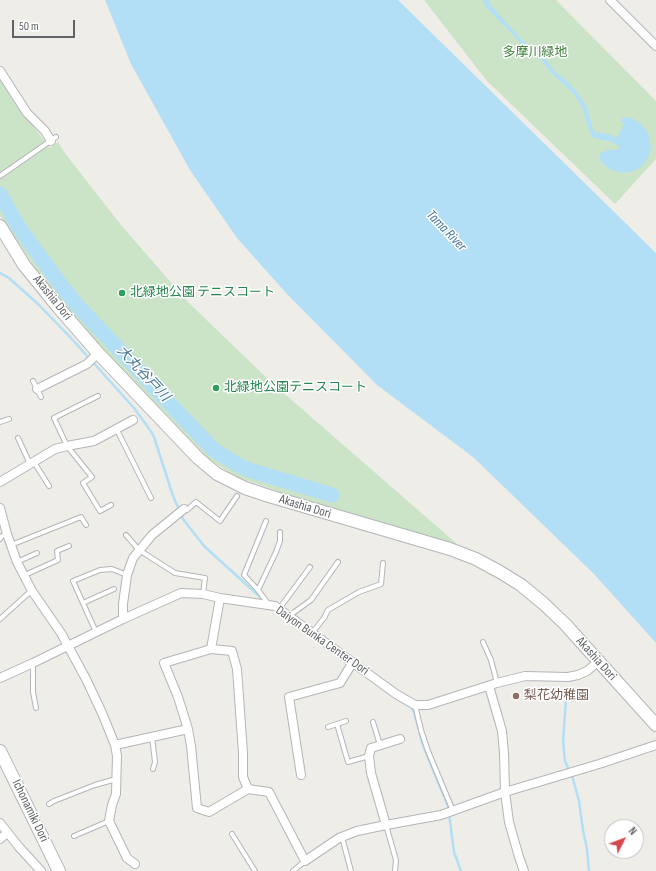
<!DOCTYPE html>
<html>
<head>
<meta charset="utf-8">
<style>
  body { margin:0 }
  #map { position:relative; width:656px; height:871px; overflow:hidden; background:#efede8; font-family:"Sofia Sans Condensed",sans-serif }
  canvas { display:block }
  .north { position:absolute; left:604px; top:819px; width:40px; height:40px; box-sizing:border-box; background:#fff; border:1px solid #bfc1c2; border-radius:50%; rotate:48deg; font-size:11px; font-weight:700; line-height:16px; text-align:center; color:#5f6366 }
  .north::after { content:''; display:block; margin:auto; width:14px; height:18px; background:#d6484c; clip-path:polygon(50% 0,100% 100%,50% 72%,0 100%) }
  .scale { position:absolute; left:12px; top:20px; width:63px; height:18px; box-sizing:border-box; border:2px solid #5f6366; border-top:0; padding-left:5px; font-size:12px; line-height:14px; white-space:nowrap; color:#5f6366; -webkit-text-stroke:3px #fff; paint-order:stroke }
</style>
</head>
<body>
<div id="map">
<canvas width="656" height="871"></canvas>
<div class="north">N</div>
<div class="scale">50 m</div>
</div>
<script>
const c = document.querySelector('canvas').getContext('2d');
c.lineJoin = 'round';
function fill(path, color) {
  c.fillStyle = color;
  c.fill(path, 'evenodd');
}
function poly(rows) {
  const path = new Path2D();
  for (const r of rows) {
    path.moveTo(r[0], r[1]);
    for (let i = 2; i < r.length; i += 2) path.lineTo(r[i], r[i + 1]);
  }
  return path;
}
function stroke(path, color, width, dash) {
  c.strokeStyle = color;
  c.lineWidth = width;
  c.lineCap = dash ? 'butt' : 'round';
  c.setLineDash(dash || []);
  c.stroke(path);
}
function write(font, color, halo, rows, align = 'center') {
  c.font = font + ' "Sofia Sans Condensed","Noto Sans JP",sans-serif';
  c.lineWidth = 3;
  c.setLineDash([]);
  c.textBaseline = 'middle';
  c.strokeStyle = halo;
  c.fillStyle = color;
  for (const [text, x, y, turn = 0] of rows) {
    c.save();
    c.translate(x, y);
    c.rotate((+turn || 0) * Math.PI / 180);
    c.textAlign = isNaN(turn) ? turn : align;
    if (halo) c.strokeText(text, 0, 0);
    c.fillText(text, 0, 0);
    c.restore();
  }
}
fill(poly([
  [424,0,556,0,656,101,656,159,615,204,487,81],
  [0,77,39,134,50,148,58,142,64,152,121,225,188,302,271,382,464,550,321,506,237,477,210,460,126,373,86,331,51,291,0,216]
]), '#cbe4c8');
fill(poly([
  [105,0,398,0,656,253,656,643,594,574,473,457,377,385,286,293,237,238,190,170,131,64],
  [483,0,489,0,490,4,495,10,522,40,528,45,540,51,554,71,568,82,575,90,586,105,593,129,595,132,609,134,617,138,624,124,621,121,621,120,623,118,626,117,632,118,641,124,648,133,651,147,649,156,641,167,634,171,624,173,611,170,603,164,599,158,600,154,603,152,608,150,616,150,619,148,619,146,610,141,601,140,592,137,588,127,582,107,573,93,551,73,538,55,531,52,519,42,514,36,486,7]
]), '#b2dff5');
stroke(poly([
  [0,273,9,278,38,304,71,338,134,408,150,430,154,437,173,496,183,519,204,546,260,597],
  [566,700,563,741,565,761,573,779,579,801,583,830,587,849,589,871],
  [402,702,411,707,414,712,421,739,426,753,448,806,454,852,461,871]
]), '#b2dff5', 2.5);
stroke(poly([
  [0,194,18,226,57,280,77,305,189,424,214,450,236,464,249,470,332,495]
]), '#b2dff5', 15);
const lane = poly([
  [0,176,56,137],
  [33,381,41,397],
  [98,396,54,418,67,446,92,477,83,483,100,511,111,505],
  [0,422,9,419],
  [117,430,151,498],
  [18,438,30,464],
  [34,462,49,486],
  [184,509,187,510,196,502,220,521,237,496],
  [266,521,244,575,258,590,269,605],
  [126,535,139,550,175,573,205,578,203,594],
  [0,539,2,536,7,534],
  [11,545,81,517,86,525],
  [17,562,37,553],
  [25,575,58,560,57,551,69,546],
  [258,590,276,552,280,541,280,532],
  [83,603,114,589],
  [279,609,310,567],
  [289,616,311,600,338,562],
  [0,619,31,591],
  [96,632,73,581,100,570,112,569,127,575],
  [312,633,324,618,328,610,359,592,381,584,383,563],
  [483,642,491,660,497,683],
  [33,663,33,692,36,708],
  [415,705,421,730,428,751,453,811],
  [373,722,380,745],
  [337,724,348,762,369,756],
  [328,727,346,721],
  [152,737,155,762,153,769],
  [49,804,54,801,95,785,116,779],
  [386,825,396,860,395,871],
  [232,834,255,871],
  [74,836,109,821],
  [342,837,351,871],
  [293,871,305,861]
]);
const street = poly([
  [610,0,656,46],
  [0,71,27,113,45,131,51,141],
  [37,389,87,364,98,353],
  [0,482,55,449,67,446,94,441,133,420],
  [0,508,7,534,17,562,32,591,61,633,86,679,102,713,115,745,117,756,116,794,112,805,109,821,127,858,135,864],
  [123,619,123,604,127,575,133,558,152,535,184,509],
  [211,649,232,651,237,669,243,753,243,777,248,789,209,812,197,808,191,746,188,729,178,697,164,663,211,649],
  [211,649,220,598],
  [0,678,33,663,123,619,181,593,203,594,220,598,275,606,396,694,415,705,428,705,497,683,525,676,568,677,578,675,587,671,599,661],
  [489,686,502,731,504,753,505,792,509,822,519,857,524,871],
  [115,745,188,729],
  [301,775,289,697,340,683,353,662],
  [248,789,269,792,305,861,339,838,357,831,386,825,441,815,505,792,599,764,656,745],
  [0,823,19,847,41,871],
  [386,825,371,773,369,756,371,748,400,739],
  [0,839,7,833]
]);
const secondary = poly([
  [0,226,24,265,58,307,98,353,198,458,217,474,245,488,269,496,450,549,476,559,500,572,521,585,544,604,565,624,656,725],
  [0,751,59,871]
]);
stroke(lane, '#b3b5b8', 6);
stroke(street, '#b3b5b8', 10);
stroke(secondary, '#b2b5b8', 14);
stroke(lane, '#fff', 4);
stroke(street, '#fff', 8);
stroke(secondary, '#fff', 12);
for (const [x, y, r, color] of [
  [122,293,4,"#2e9e5b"],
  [216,388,4,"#2e9e5b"],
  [516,696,4,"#8d6e63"]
]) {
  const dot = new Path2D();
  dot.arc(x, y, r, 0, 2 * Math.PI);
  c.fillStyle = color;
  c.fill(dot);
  stroke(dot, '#fff', 1.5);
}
write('13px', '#458341', '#fff', [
  ["多摩川緑地",535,53]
]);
write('13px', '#27864d', '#fff', [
  ["北緑地公園 テニスコート",130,293],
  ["北緑地公園テニスコート",224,388]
], 'left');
write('13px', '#5f6366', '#fff', [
  ["Akashia Dori",52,298,51],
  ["Akashia Dori",305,507,17],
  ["Daiyon Bunka Center Dori",322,641,35],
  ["Akashia Dori",596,659,48],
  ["Ichonamiki Dori",30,811,64]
]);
write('13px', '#785e54', '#fff', [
  ["梨花幼稚園",524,696]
], 'left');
write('italic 14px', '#497796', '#fff', [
  ["Tama River",446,231,46],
  ["大丸谷戸川",143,374,47]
]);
</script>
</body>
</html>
